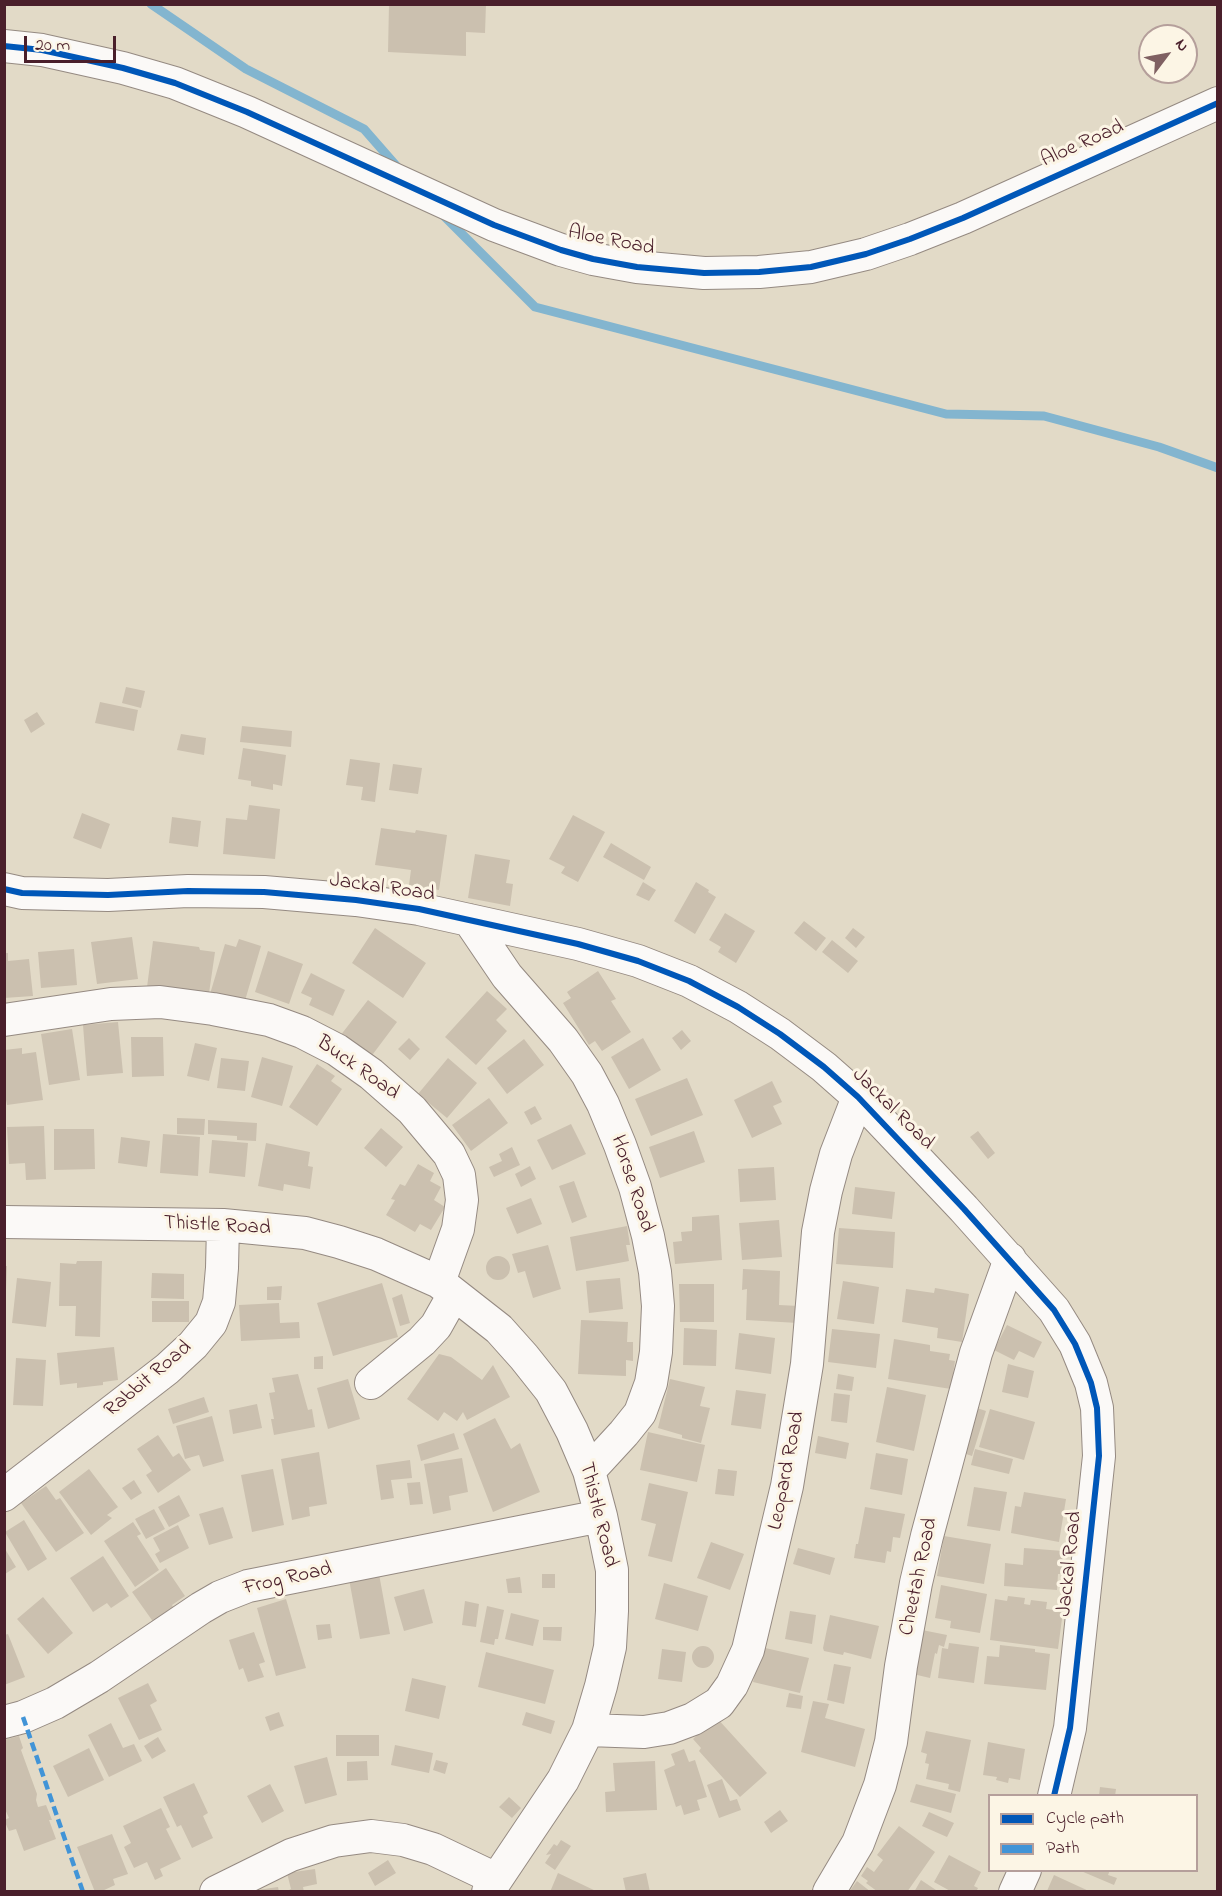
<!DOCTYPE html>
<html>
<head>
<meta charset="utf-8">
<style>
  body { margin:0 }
  #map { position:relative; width:1222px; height:1896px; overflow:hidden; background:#e2dac7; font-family:"Indie Flower",sans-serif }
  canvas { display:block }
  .frame { position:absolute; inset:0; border:6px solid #4a1f2b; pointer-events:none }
  .legend { position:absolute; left:988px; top:1794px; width:210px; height:78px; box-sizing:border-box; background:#fcf5e5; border:2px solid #b59f9b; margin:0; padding:8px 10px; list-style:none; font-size:18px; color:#4a1f2b }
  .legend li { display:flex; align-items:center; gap:12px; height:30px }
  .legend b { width:30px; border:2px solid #b59f9b }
  .north { position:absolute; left:1138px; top:24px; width:60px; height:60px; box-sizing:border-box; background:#fcf5e5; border:2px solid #b59f9b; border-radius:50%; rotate:58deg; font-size:16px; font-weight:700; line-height:24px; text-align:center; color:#4a1f2b }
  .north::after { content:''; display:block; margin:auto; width:21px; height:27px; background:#7f6062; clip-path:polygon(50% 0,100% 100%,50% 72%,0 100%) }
  .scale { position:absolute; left:24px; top:36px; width:92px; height:27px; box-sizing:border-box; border:3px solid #4a1f2b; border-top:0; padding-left:8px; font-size:18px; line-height:21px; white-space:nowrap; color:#4a1f2b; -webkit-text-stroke:4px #fcf5e5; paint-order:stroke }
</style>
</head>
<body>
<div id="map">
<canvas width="1222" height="1896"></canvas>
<div class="frame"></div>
<ul class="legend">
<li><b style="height:8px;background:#0057b8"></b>Cycle path</li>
<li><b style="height:8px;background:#4194d7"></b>Path</li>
</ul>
<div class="north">N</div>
<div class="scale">20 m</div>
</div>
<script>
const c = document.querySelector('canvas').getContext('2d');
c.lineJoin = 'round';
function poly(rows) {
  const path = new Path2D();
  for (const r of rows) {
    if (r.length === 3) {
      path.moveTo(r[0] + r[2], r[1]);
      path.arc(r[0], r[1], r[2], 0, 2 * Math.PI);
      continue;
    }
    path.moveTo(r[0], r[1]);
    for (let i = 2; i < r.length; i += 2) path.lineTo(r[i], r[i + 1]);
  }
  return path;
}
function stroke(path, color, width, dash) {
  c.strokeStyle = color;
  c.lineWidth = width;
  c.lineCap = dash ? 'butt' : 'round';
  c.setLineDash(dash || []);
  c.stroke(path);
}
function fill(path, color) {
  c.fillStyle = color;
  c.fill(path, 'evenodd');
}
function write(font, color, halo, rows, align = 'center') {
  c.font = font + ' "Indie Flower",sans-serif';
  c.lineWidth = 6;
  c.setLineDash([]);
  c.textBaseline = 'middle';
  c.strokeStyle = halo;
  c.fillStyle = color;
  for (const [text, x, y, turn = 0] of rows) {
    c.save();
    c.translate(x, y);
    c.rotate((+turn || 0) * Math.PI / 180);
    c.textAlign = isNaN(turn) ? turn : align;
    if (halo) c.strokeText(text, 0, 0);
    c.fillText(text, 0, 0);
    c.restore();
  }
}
stroke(poly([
  [151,4,246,69,364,129,399,169],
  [442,214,535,307,946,414,1044,416,1159,447,1218,468]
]), '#83b5cf', 9);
fill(poly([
  [389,4,486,4,485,33,466,32,466,56,388,52],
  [126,687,145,691,141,708,122,703],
  [100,702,138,710,134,731,95,723],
  [37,712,45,724,31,733,24,720],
  [242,726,292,731,291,747,240,742],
  [181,734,206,738,204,755,177,750],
  [243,748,286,755,282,786,273,784,273,790,251,786,251,781,238,779],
  [350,759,380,763,375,802,361,800,363,787,346,785],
  [393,764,422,768,418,794,389,790],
  [249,805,280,809,275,859,223,854,226,818,247,820],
  [82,813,110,824,101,849,73,838],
  [573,815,605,832,578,882,561,873,565,867,549,859],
  [172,817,201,821,198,847,169,843],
  [381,828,415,833,416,830,447,835,439,890,409,885,411,870,375,865],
  [611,843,651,867,644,880,603,857],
  [475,854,510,860,506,883,513,884,510,906,468,898],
  [643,882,656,890,649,901,636,895],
  [696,882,709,890,708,892,716,897,695,934,674,921],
  [725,913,755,931,736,963,718,952,721,947,709,940],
  [804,921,826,938,816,951,794,933],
  [375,928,426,963,403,998,352,963],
  [853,928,865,937,856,948,845,938],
  [132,937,138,979,97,984,91,942],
  [239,939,261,946,244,1004,210,994,225,944,236,947],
  [832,940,858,961,848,973,822,952],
  [153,941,199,947,200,950,215,952,208,1000,146,995],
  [74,949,77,985,41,988,38,952],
  [268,951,303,964,289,1004,255,992],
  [4,953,8,953,8,961,29,959,33,996,4,998],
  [598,971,616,999,611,1001,631,1032,602,1051,595,1041,589,1045,563,1003,571,998,567,992],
  [311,973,345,990,333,1016,309,1005,312,998,301,993],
  [487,991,507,1009,496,1020,507,1031,476,1065,445,1037],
  [368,1000,397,1022,370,1058,340,1036],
  [118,1022,123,1073,87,1076,83,1025],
  [72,1029,80,1080,49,1085,41,1034],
  [682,1030,691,1041,681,1050,672,1038],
  [131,1037,163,1037,164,1076,132,1077],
  [409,1038,420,1049,410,1060,398,1049],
  [643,1038,661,1070,629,1089,611,1057],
  [524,1039,544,1065,507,1094,487,1068],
  [195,1043,217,1048,209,1081,187,1076],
  [22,1048,22,1054,36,1052,43,1100,7,1105,4,1090,4,1050],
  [262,1057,293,1066,282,1106,251,1097],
  [221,1058,249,1061,245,1091,217,1088],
  [448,1058,477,1083,447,1118,418,1094],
  [317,1064,335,1076,331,1081,342,1089,317,1126,289,1107],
  [687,1078,703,1115,651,1136,635,1099],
  [772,1081,782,1102,773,1106,782,1124,752,1138,734,1100],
  [489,1098,508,1123,471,1151,452,1125],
  [535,1106,542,1119,531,1125,524,1112],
  [177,1118,205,1119,204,1135,177,1134],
  [208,1120,257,1123,256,1141,237,1140,237,1136,208,1134],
  [571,1124,586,1154,552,1170,537,1140],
  [44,1126,46,1179,26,1180,25,1163,9,1164,7,1127],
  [381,1128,403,1147,386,1167,364,1148],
  [54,1129,94,1129,95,1169,54,1170],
  [694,1131,705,1162,660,1178,649,1147],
  [978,1131,995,1153,988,1159,970,1137],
  [163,1134,200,1137,198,1176,160,1173],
  [121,1137,150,1141,147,1167,118,1163],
  [212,1140,248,1143,245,1177,209,1173],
  [266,1143,310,1152,308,1166,313,1167,310,1189,284,1184,283,1191,258,1186],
  [512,1147,520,1165,494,1177,489,1167,502,1161,499,1154],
  [418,1164,434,1173,430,1181,441,1187,434,1200,445,1207,431,1230,420,1224,415,1232,386,1215,395,1200,391,1199,400,1184,405,1186],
  [530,1166,536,1179,521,1187,515,1174],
  [774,1167,776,1200,740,1202,738,1169],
  [574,1181,587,1217,572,1223,559,1186],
  [855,1187,895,1192,892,1219,852,1214],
  [531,1198,542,1224,517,1234,506,1208],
  [719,1215,722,1260,675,1264,673,1242,682,1241,681,1232,692,1231,692,1217],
  [779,1220,782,1257,742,1260,739,1223],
  [627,1226,630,1245,626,1245,629,1261,576,1271,570,1237],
  [839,1228,895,1232,893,1268,836,1264],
  [548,1245,561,1289,533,1298,525,1271,518,1273,512,1254],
  [498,1268,12],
  [77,1261,102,1261,100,1337,75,1336,76,1306,59,1306,60,1263,76,1264],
  [4,1266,7,1266,6,1290,4,1290],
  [743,1269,780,1271,779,1305,799,1306,798,1323,746,1320,747,1289,742,1290],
  [152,1273,184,1274,184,1299,151,1298],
  [17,1278,51,1282,46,1327,12,1323],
  [620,1278,623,1309,589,1313,586,1281],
  [843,1281,879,1287,874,1324,837,1319],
  [382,1283,398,1337,333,1356,317,1303],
  [679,1284,714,1284,714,1322,680,1322],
  [282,1286,281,1300,267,1300,267,1287],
  [935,1288,969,1294,962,1342,937,1338,938,1328,902,1322,906,1289,934,1293],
  [402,1294,410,1323,400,1326,392,1298],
  [152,1301,189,1301,189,1322,152,1322],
  [279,1303,280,1323,299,1322,300,1338,241,1341,239,1305],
  [581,1320,628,1322,627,1342,633,1342,633,1361,626,1360,626,1376,578,1374],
  [1007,1325,1042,1342,1034,1358,1019,1351,1014,1360,994,1350],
  [684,1328,717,1330,716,1366,683,1365],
  [832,1329,880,1334,876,1368,828,1362],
  [739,1333,775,1338,771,1374,735,1369],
  [894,1339,930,1345,930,1351,950,1354,949,1360,955,1361,951,1389,888,1379],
  [114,1347,118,1380,103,1382,103,1385,77,1388,77,1383,60,1385,57,1353],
  [439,1354,451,1357,482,1380,493,1365,510,1397,467,1420,463,1412,457,1421,444,1412,438,1421,407,1399],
  [323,1356,323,1369,314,1369,314,1357],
  [16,1358,46,1360,43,1406,13,1405],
  [1008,1364,1034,1371,1028,1398,1002,1392],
  [298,1374,308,1410,312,1409,315,1427,274,1435,271,1419,274,1419,269,1393,275,1392,272,1378],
  [838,1374,854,1377,852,1391,836,1389],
  [348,1379,360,1419,328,1429,317,1388],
  [670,1379,705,1387,700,1406,710,1408,701,1443,682,1438,682,1435,658,1428],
  [887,1387,926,1395,914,1451,876,1442],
  [736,1390,766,1394,761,1429,731,1425],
  [834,1393,850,1395,847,1423,831,1421],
  [204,1397,209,1412,173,1424,168,1409],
  [257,1404,262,1428,233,1434,229,1410],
  [971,1406,986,1411,972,1456,957,1451],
  [990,1409,1035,1422,1024,1460,979,1447],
  [212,1416,224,1461,203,1467,199,1455,185,1459,176,1426],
  [495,1418,511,1449,520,1443,540,1492,493,1512,463,1434],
  [648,1432,705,1445,697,1482,640,1470],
  [454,1433,459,1449,421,1461,417,1445],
  [158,1435,173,1457,179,1453,191,1470,158,1493,146,1475,152,1471,137,1449],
  [818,1436,849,1443,846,1459,815,1453],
  [975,1449,1013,1459,1009,1474,971,1465],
  [319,1452,327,1504,309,1507,310,1516,292,1520,281,1459],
  [876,1453,908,1459,902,1495,870,1489],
  [462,1458,468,1492,449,1496,451,1510,433,1514,424,1464],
  [410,1460,412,1478,391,1480,394,1498,381,1500,376,1465],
  [89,1469,118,1507,107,1515,112,1518,91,1535,59,1492],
  [273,1469,284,1525,252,1532,241,1475],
  [718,1469,737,1471,734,1496,715,1494],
  [134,1480,142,1493,131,1500,122,1488],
  [420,1482,423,1504,410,1505,407,1483],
  [649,1483,688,1492,672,1562,648,1556,656,1524,641,1520],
  [46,1486,56,1500,60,1498,84,1533,56,1552,21,1503],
  [974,1487,1007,1492,1000,1531,967,1526],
  [1024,1492,1066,1499,1059,1542,1011,1533,1015,1506,1021,1507],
  [179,1495,190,1516,169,1527,158,1507],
  [223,1507,233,1538,209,1545,199,1514],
  [865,1507,905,1514,900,1538,893,1537,891,1552,887,1551,885,1563,854,1558,856,1544,858,1544],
  [154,1509,165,1529,146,1539,135,1519],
  [24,1520,47,1559,28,1571,5,1532],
  [133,1522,141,1534,137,1536,159,1570,135,1587,104,1541],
  [178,1525,189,1548,160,1563,155,1554,160,1551,153,1538],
  [944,1536,991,1544,984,1584,937,1576],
  [711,1542,744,1554,730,1590,697,1578],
  [798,1548,835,1558,830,1575,793,1564],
  [1024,1548,1063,1551,1062,1574,1058,1574,1057,1590,1004,1586,1005,1563,1023,1565],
  [5,1549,16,1567,5,1574],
  [103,1556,129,1596,111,1608,107,1603,93,1612,70,1578],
  [166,1568,185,1596,172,1605,174,1609,154,1623,132,1592],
  [379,1574,390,1634,360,1639,349,1579],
  [542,1574,555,1574,555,1588,542,1588],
  [520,1577,522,1593,508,1593,506,1579],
  [664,1583,708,1596,698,1631,655,1619],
  [941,1585,987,1594,980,1633,950,1628,951,1621,935,1618],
  [424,1589,433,1623,404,1631,394,1597],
  [1008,1596,1025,1598,1024,1604,1030,1605,1031,1600,1047,1602,1046,1609,1063,1611,1058,1649,990,1640,995,1599,1007,1601],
  [43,1597,73,1633,48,1654,17,1619],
  [286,1599,306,1668,276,1676,257,1608],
  [465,1601,479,1604,476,1627,462,1625],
  [487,1606,504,1610,498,1639,495,1639,494,1645,480,1642],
  [790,1611,816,1615,812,1644,785,1639],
  [511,1613,539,1620,533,1646,505,1639],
  [830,1615,879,1626,871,1659,844,1652,843,1655,824,1651,823,1648],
  [330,1624,332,1638,318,1640,316,1625],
  [543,1627,562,1627,561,1641,543,1640],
  [922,1630,947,1635,944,1647,939,1645,937,1654,935,1653,930,1678,913,1674],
  [254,1632,265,1662,259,1664,264,1677,248,1682,243,1668,239,1670,229,1640],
  [8,1634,25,1677,4,1685,4,1635],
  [949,1643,979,1647,974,1683,938,1678,942,1648,948,1649],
  [1000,1645,1035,1649,1035,1652,1050,1654,1046,1690,984,1684,987,1656,999,1657],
  [703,1657,11],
  [761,1647,809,1658,800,1693,753,1682],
  [662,1649,686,1652,682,1682,658,1679],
  [486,1652,554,1670,545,1704,478,1687],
  [834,1664,851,1667,844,1704,827,1700],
  [412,1678,446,1686,439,1719,405,1711],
  [148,1683,157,1701,150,1705,162,1730,139,1740,118,1698],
  [789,1693,803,1696,801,1709,786,1707],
  [813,1701,829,1704,825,1718,865,1729,855,1767,801,1752],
  [279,1712,284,1726,270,1731,265,1717],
  [526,1712,555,1721,551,1734,522,1725],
  [716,1717,767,1773,740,1797,699,1751,701,1748,693,1739],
  [111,1723,123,1748,134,1744,142,1761,109,1777,88,1735],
  [926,1731,971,1740,960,1792,948,1789,949,1784,926,1779,929,1764,925,1763,927,1754,921,1752],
  [336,1735,379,1735,379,1756,336,1756],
  [19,1736,23,1748,21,1750,37,1794,36,1800,38,1807,46,1805,52,1820,49,1820,56,1839,24,1851,16,1829,9,1831,4,1820,9,1818,4,1807,4,1740],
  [158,1737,166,1751,152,1759,144,1746],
  [988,1742,1025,1749,1020,1780,1009,1778,1008,1783,996,1780,997,1777,983,1775],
  [395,1745,433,1753,429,1773,391,1765],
  [89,1748,104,1780,68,1797,53,1766],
  [684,1749,689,1762,695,1760,707,1797,697,1800,700,1810,684,1815,681,1805,676,1807,664,1770,675,1765,671,1754],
  [327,1757,337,1795,305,1804,294,1766],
  [436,1760,448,1763,445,1774,433,1770],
  [367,1761,368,1780,347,1781,347,1762],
  [655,1761,657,1810,606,1812,605,1792,615,1791,613,1763],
  [722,1779,730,1801,737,1799,741,1810,719,1818,707,1785],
  [194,1783,208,1813,203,1816,213,1838,192,1848,181,1825,177,1827,163,1797],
  [270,1784,284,1811,262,1823,247,1796],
  [916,1784,956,1794,951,1813,910,1802],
  [1100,1787,1116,1789,1115,1796,1099,1796],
  [509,1797,521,1808,512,1818,499,1807],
  [161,1808,170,1827,166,1829,181,1859,160,1869,163,1876,155,1880,147,1862,134,1868,124,1847,131,1843,123,1826],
  [780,1810,788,1821,771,1833,764,1822],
  [929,1812,954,1823,947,1837,922,1826],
  [899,1826,935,1852,907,1892,878,1892,866,1883,868,1881,861,1876,867,1867,874,1872,883,1860,877,1855],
  [112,1834,128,1874,113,1879,115,1885,100,1892,95,1892,77,1847],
  [561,1840,571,1846,555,1870,545,1863,551,1854,546,1855,554,1844,557,1846],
  [949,1855,981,1872,974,1886,978,1888,976,1892,952,1892,934,1882],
  [388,1860,396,1873,375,1886,368,1873],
  [315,1869,317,1884,303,1887,304,1892,285,1892,291,1889,287,1873],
  [1110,1870,1108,1875,1117,1878,1114,1885,1081,1871],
  [558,1873,598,1892,550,1892],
  [646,1873,650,1892,626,1892,623,1878],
  [1054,1875,1091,1892,1047,1891],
  [921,1880,936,1890,935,1892,914,1892],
  [857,1881,871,1892,849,1892],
  [278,1887,279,1892,257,1892,257,1890]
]), '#cbc0af');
const minor = poly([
  [4,46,42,50,123,68,175,83,247,112,494,225,561,250,593,259,637,267,704,273,759,272,811,267,866,254,910,239,963,218,1218,103],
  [4,889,22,893,108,895,188,891,264,892,356,900,419,909,469,920,578,944,638,961,689,981,738,1007,780,1034,824,1067,858,1097,964,1209,1054,1310,1075,1344,1091,1383,1097,1408,1099,1456,1070,1728,1054,1796],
  [469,920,507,976,563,1040,587,1074,603,1104,620,1145,635,1187,648,1236,655,1272,658,1306,656,1352,651,1383,640,1413,624,1433,589,1471],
  [4,1020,111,1004,160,1002,213,1009,269,1020,302,1032,337,1050,371,1074,412,1110,449,1154,459,1175,462,1200,458,1229,439,1282],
  [4,1222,223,1225,305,1233,339,1242,376,1254,439,1282,499,1329,524,1357,551,1391,572,1431,589,1471,601,1516,612,1570,612,1611,610,1647,601,1686,588,1730,563,1780,488,1892],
  [371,1383,422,1341,436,1326,454,1294],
  [4,1495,167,1369,193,1345,211,1323,219,1302,222,1268,223,1225],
  [4,1722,23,1717,55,1703,99,1677,201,1608,220,1597,248,1586,601,1516],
  [588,1730,644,1732,669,1728,693,1719,719,1703,732,1685,748,1650,787,1486,807,1364,818,1232,826,1191,836,1154,858,1097],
  [216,1892,291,1855,334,1841,371,1836,403,1840,433,1849,496,1879],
  [829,1892,858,1843,880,1785,891,1742,901,1666,916,1583,927,1536,976,1353,1010,1259],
  [1015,1892,1025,1870]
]);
stroke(minor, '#958a82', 34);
stroke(minor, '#fbf9f7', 32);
stroke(poly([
  [23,1717,83,1892]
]), '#4194d7', 4.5, [9, 4.5]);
stroke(poly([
  [4,46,42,50,123,68,175,83,247,112,494,225,561,250,593,259,637,267,704,273,759,272,811,267,866,254,910,239,963,218,1218,103],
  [4,889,22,893,108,895,188,891,264,892,356,900,419,909,469,920,578,944,638,961,689,981,738,1007,780,1034,824,1067,858,1097,964,1209,1054,1310,1075,1344,1091,1383,1097,1408,1099,1456,1070,1728,1054,1796]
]), '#0057b8', 6);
write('21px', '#4a1f2b', '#fcf5e5', [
  ["Aloe Road",1083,145,-24],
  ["Aloe Road",611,242,11],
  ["Jackal Road",382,889,8],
  ["Buck Road",357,1069,35],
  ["Jackal Road",892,1110,45],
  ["Horse Road",631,1184,72],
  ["Thistle Road",217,1227,3],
  ["Rabbit Road",149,1380,-40],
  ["Leopard Road",788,1471,-79],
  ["Thistle Road",597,1515,76],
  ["Jackal Road",1071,1564,-84],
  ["Cheetah Road",920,1577,-78],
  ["Frog Road",288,1580,-13]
]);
</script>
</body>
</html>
